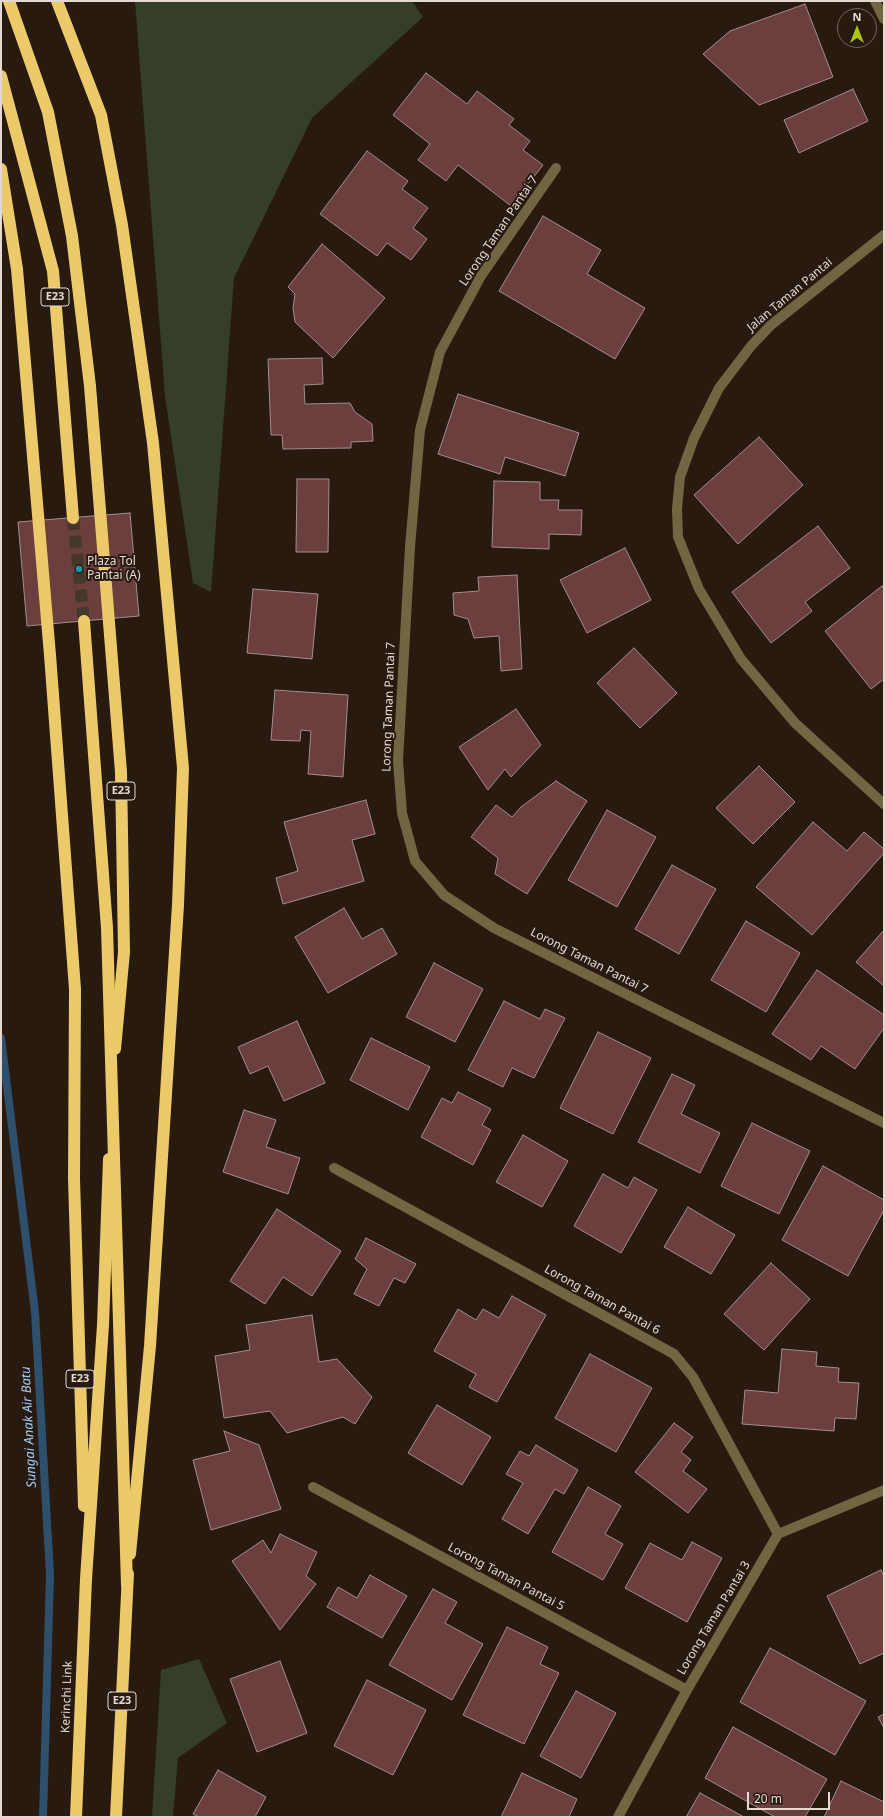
<!DOCTYPE html>
<html>
<head>
<meta charset="utf-8">
<style>
  body { margin:0 }
  #map { position:relative; width:885px; height:1818px; overflow:hidden; background:#281a0f; font-family:"Noto Sans",sans-serif }
  canvas { display:block }
  .frame { position:absolute; inset:0; border:2px solid #e3d9d2; pointer-events:none }
  .north { position:absolute; left:837px; top:8px; width:40px; height:40px; box-sizing:border-box; background:#281a0f; border:1px solid #73665d; border-radius:50%; rotate:0deg; font-size:11px; font-weight:700; line-height:16px; text-align:center; color:#e3d9d2 }
  .north::after { content:''; display:block; margin:auto; width:14px; height:18px; background:#abc615; clip-path:polygon(50% 0,100% 100%,50% 72%,0 100%) }
  .scale { position:absolute; left:747px; top:1792px; width:83px; height:18px; box-sizing:border-box; border:2px solid #e3d9d2; border-top:0; padding-left:5px; font-size:12px; line-height:14px; white-space:nowrap; color:#e3d9d2; -webkit-text-stroke:3px #281a0f; paint-order:stroke }
</style>
</head>
<body>
<div id="map">
<canvas width="885" height="1818"></canvas>
<div class="frame"></div>
<div class="north">N</div>
<div class="scale">20 m</div>
</div>
<script>
const c = document.querySelector('canvas').getContext('2d');
c.lineJoin = 'round';
function fill(path, color) {
  c.fillStyle = color;
  c.fill(path, 'evenodd');
}
function poly(rows) {
  const path = new Path2D();
  for (const r of rows) {
    path.moveTo(r[0], r[1]);
    for (let i = 2; i < r.length; i += 2) path.lineTo(r[i], r[i + 1]);
  }
  return path;
}
function stroke(path, color, width, dash) {
  c.strokeStyle = color;
  c.lineWidth = width;
  c.lineCap = dash ? 'butt' : 'round';
  c.setLineDash(dash || []);
  c.stroke(path);
}
function write(font, color, halo, rows, align = 'center') {
  c.font = font + ' "Noto Sans",sans-serif';
  c.lineWidth = 4;
  c.setLineDash([]);
  c.textBaseline = 'middle';
  c.strokeStyle = halo;
  c.fillStyle = color;
  for (const [text, x, y, turn = 0] of rows) {
    c.save();
    c.translate(x, y);
    c.rotate((+turn || 0) * Math.PI / 180);
    c.textAlign = isNaN(turn) ? turn : align;
    if (halo) c.strokeText(text, 0, 0);
    c.fillText(text, 0, 0);
    c.restore();
  }
}
fill(poly([
  [135,1,412,1,423,17,312,118,234,278,211,592,193,583,165,396],
  [199,1659,227,1723,178,1758,173,1817,152,1817,161,1670]
]), '#353e29');
stroke(poly([
  [1,1038,35,1312,50,1575,43,1817]
]), '#2f506d', 8);
const building = poly([
  [805,4,833,77,759,105,703,54,730,31,805,4],
  [426,73,467,104,477,91,514,119,509,125,530,141,523,150,543,165,511,206,458,165,446,181,418,160,430,144,393,115,426,73],
  [853,89,868,121,799,153,784,120,853,89],
  [367,151,408,181,402,189,428,208,413,228,427,239,411,260,387,243,377,256,320,214,367,151],
  [543,216,601,250,587,274,645,308,615,359,499,291,543,216],
  [322,244,385,298,333,358,295,322,293,308,295,294,288,287,322,244],
  [322,358,323,384,304,385,305,404,350,403,355,412,372,424,373,441,351,442,351,448,283,449,282,435,271,435,268,359,322,358],
  [458,394,579,433,565,476,505,457,500,474,438,454,458,394],
  [759,437,803,485,738,544,694,495,759,437],
  [297,479,329,479,328,552,296,552,297,479],
  [494,481,540,482,540,500,559,500,558,510,582,510,581,535,549,534,549,549,492,547,494,481],
  [130,513,139,616,27,626,18,522,130,513],
  [818,526,850,568,805,602,812,611,771,643,732,592,818,526],
  [625,548,651,600,587,633,560,580,625,548],
  [517,575,522,669,501,671,499,636,474,638,468,619,454,615,453,593,479,591,478,577,517,575],
  [882,586,884,589,884,679,871,689,825,631,882,586],
  [253,589,318,594,312,659,247,653,253,589],
  [634,648,677,693,640,728,597,683,634,648],
  [275,690,348,695,343,777,308,774,311,731,301,730,300,741,271,740,275,690],
  [516,709,541,745,511,777,505,769,488,790,459,747,516,709],
  [759,766,795,802,753,844,716,808,759,766],
  [556,781,587,801,527,894,495,874,498,858,471,837,496,805,512,817,521,807,556,781],
  [366,800,375,834,352,840,364,881,283,904,276,878,298,871,284,822,366,800],
  [607,810,656,837,617,907,568,880,607,810],
  [813,822,847,851,864,832,884,849,884,853,812,935,756,887,813,822],
  [672,865,716,889,679,954,635,929,672,865],
  [344,908,362,939,382,928,397,954,328,993,295,937,344,908],
  [746,921,800,953,766,1012,711,980,746,921],
  [884,930,884,986,856,962,884,930],
  [434,963,483,989,455,1042,406,1017,434,963],
  [817,970,884,1015,884,1028,855,1069,821,1046,811,1060,772,1034,817,970],
  [504,1001,540,1019,545,1009,565,1018,534,1078,512,1068,503,1087,468,1070,504,1001],
  [297,1021,325,1083,284,1101,268,1066,250,1074,238,1047,297,1021],
  [598,1032,651,1058,613,1134,560,1108,598,1032],
  [371,1038,430,1067,408,1110,350,1080,371,1038],
  [672,1074,695,1085,681,1114,720,1133,700,1173,638,1142,672,1074],
  [458,1092,491,1109,482,1125,491,1130,473,1165,421,1137,442,1098,452,1103,458,1092],
  [244,1110,276,1120,266,1147,300,1158,288,1194,223,1172,244,1110],
  [752,1123,810,1151,779,1214,721,1186,752,1123],
  [523,1135,568,1161,542,1207,496,1182,523,1135],
  [823,1166,884,1200,884,1210,848,1276,782,1240,823,1166],
  [603,1174,628,1188,634,1177,657,1190,621,1253,574,1226,603,1174],
  [688,1207,735,1235,711,1274,664,1247,688,1207],
  [277,1209,341,1251,312,1296,283,1277,265,1304,230,1281,277,1209],
  [366,1238,416,1264,405,1283,394,1278,379,1306,354,1294,367,1269,355,1259,366,1238],
  [771,1263,810,1299,764,1350,724,1314,771,1263],
  [512,1296,546,1315,497,1402,469,1387,476,1374,434,1351,458,1309,476,1320,483,1309,499,1318,512,1296],
  [312,1315,319,1362,337,1359,372,1397,355,1424,343,1417,287,1433,270,1411,224,1418,215,1356,250,1350,246,1325,312,1315],
  [782,1349,817,1352,816,1366,839,1368,838,1382,859,1383,856,1419,835,1418,834,1431,742,1424,745,1390,778,1393,782,1349],
  [590,1354,652,1388,616,1452,555,1418,590,1354],
  [437,1405,491,1437,462,1485,408,1453,437,1405],
  [674,1423,693,1437,681,1452,691,1460,683,1471,707,1489,688,1513,635,1472,674,1423],
  [224,1431,259,1445,281,1509,211,1530,193,1460,230,1451,224,1431],
  [536,1445,578,1470,564,1494,555,1489,528,1534,502,1519,523,1483,506,1474,520,1451,529,1456,536,1445],
  [588,1487,621,1506,605,1534,623,1544,603,1580,552,1552,588,1487],
  [280,1534,317,1552,306,1576,316,1584,280,1630,232,1561,263,1540,271,1553,280,1534],
  [692,1542,722,1558,687,1622,625,1588,650,1543,682,1560,692,1542],
  [881,1570,884,1577,884,1653,860,1664,827,1596,881,1570],
  [370,1575,407,1596,382,1638,327,1607,338,1587,357,1598,370,1575],
  [433,1589,457,1602,445,1623,483,1644,452,1700,389,1665,433,1589],
  [507,1627,548,1647,540,1664,559,1673,524,1744,463,1715,507,1627],
  [770,1648,866,1701,835,1755,740,1702,770,1648],
  [280,1661,307,1733,257,1752,230,1679,280,1661],
  [367,1680,426,1710,393,1775,334,1746,367,1680],
  [576,1691,616,1713,581,1778,540,1756,576,1691],
  [884,1714,884,1728,878,1717,884,1714],
  [733,1727,827,1779,805,1817,775,1817,705,1778,733,1727],
  [218,1770,266,1797,255,1817,199,1817,193,1814,218,1770],
  [522,1773,577,1799,569,1817,501,1817,522,1773],
  [841,1781,884,1802,884,1817,824,1817,841,1781],
  [700,1793,744,1817,686,1817,700,1793]
]);
fill(building, '#6b3f3d');
stroke(building, '#a58d8b', 1);
stroke(poly([
  [73,518,84,621]
]), '#44372c', 12, [12, 6]);
stroke(poly([
  [875,1,884,19],
  [556,168,481,276,440,352,420,430,410,547,398,761,402,813,415,861,444,895,494,928,884,1123],
  [884,235,771,325,751,346,719,388,694,438,680,477,677,509,678,537,699,589,741,659,795,723,884,804],
  [334,1168,674,1354,693,1377,778,1534],
  [313,1487,687,1690],
  [618,1817,687,1690,778,1534,884,1490]
]), '#726541', 10);
stroke(poly([
  [9,1,48,112,72,236,90,386,121,772,124,952,115,1049],
  [57,1,101,115,122,225,153,443,183,768,178,905,150,1346,130,1554],
  [1,76,53,271,73,518],
  [1,169,17,269,50,655,75,989,74,1179,84,1506],
  [76,1817,86,1579,103,1325,109,1159],
  [116,1817,128,1574]
]), '#ecca69', 12);
stroke(poly([
  [84,621,107,928,127,1585]
]), '#ecca69', 12);
for (const [x, y, r, color] of [
  [79,569,4,"#0f9aa8"]
]) {
  const dot = new Path2D();
  dot.arc(x, y, r, 0, 2 * Math.PI);
  c.fillStyle = color;
  c.fill(dot);
  stroke(dot, '#281a0f', 1.5);
}
for (const [x, y, w] of [
  [55,297,28],
  [121,791,28],
  [80,1379,28],
  [122,1701,28]
]) {
  const box = new Path2D();
  box.roundRect(x - w / 2, y - 9, w, 18, 3);
  c.fillStyle = '#281a0f';
  c.fill(box);
  stroke(box, '#e3d9d2', 1);
}
write('bold 11px', '#e3d9d2', null, [
  ["E23",55,297],
  ["E23",121,791],
  ["E23",80,1379],
  ["E23",122,1701]
]);
write('12px', '#e3d9d2', '#281a0f', [
  ["Lorong Taman Pantai 7",499,231,-56],
  ["Jalan Taman Pantai",790,295,-40],
  ["Lorong Taman Pantai 7",389,707,-88],
  ["Lorong Taman Pantai 7",589,961,27],
  ["Lorong Taman Pantai 6",602,1300,29],
  ["Lorong Taman Pantai 5",506,1577,28],
  ["Lorong Taman Pantai 3",714,1618,-59],
  ["Kerinchi Link",67,1697,-88]
]);
write('12px', '#e3d9d2', '#281a0f', [
  ["Plaza Tol",87,562],
  ["Pantai (A)",87,576]
], 'left');
write('italic 13px', '#a0ccf4', '#281a0f', [
  ["Sungai Anak Air Batu",29,1427,-93]
]);
</script>
</body>
</html>
